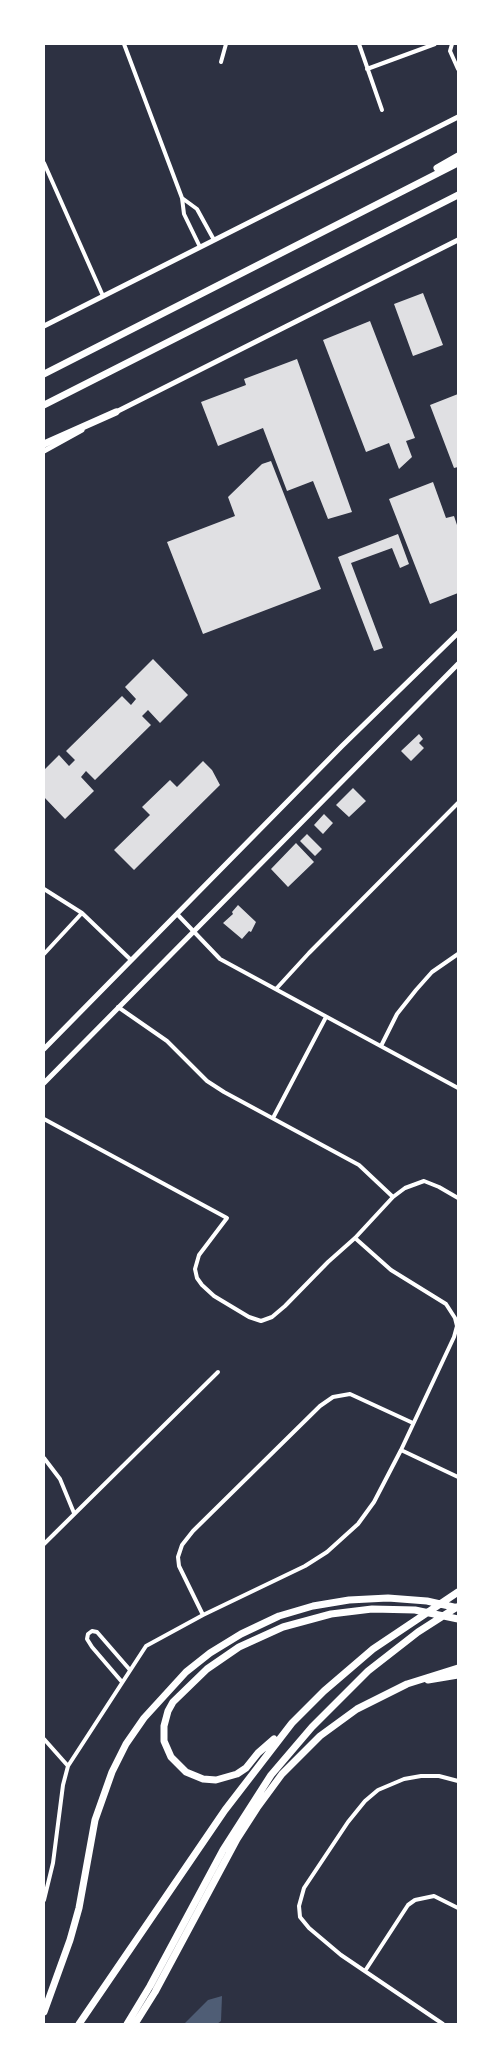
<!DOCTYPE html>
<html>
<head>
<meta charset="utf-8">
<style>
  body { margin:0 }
  #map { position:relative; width:502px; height:2068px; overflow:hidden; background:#2d3142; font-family:Karla,sans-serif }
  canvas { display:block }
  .frame { position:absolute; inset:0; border:45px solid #fff; pointer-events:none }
</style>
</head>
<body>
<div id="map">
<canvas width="502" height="2068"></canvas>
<div class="frame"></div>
</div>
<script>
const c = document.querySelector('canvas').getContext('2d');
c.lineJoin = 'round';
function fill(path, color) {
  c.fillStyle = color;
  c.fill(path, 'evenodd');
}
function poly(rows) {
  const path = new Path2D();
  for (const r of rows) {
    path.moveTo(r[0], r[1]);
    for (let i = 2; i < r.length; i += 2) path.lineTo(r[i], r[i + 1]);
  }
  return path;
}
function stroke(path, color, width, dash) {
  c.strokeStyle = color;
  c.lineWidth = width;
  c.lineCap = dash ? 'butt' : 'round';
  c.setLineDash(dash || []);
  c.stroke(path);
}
fill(poly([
  [222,1996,221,2021,217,2024,184,2024,208,2000]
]), '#4f5d75');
fill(poly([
  [423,293,443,345,413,356,394,304],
  [370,321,415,438,406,441,412,457,399,469,389,443,366,452,323,340],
  [297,359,352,512,328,519,313,481,287,491,263,428,218,446,201,402,246,385,244,379],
  [458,394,458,467,454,468,430,405],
  [271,461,321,589,203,634,167,542,235,516,228,497,262,464],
  [433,482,446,518,454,516,458,528,458,593,430,604,389,499],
  [398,534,409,564,400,568,392,548,351,563,383,648,374,651,338,557],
  [153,659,188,695,160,723,148,710,142,716,151,725,95,780,86,771,81,777,94,791,65,819,44,797,44,770,59,755,69,766,75,760,66,751,122,696,131,705,136,699,125,687],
  [419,734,423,739,419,743,424,748,411,761,401,751],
  [203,761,212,770,220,785,134,870,114,850,150,815,142,807,170,780,177,787],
  [353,788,366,801,349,817,336,805],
  [324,814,333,823,323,834,314,825],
  [307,834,322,849,315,856,300,841],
  [296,843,314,862,288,887,271,869],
  [238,905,256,922,251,932,249,931,242,939,223,923,233,914,232,912]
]), '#e0e0e3');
stroke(poly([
  [124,44,182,198],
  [359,44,382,110],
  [452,44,450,51,458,69],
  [221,62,226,44],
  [367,69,435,44],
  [44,163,103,296],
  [200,247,184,214,182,198,197,209,214,240],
  [44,889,82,913,44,954],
  [82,913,131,960],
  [177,914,220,959,458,1088],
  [276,989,309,953,458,803],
  [118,1007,167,1041,207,1081,224,1092,359,1165,393,1197],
  [381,1046,397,1014,416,990,432,972,458,954],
  [273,1118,326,1017],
  [44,1119,227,1218,199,1255,195,1269,197,1278,202,1285,214,1296,249,1317,261,1321,272,1317,285,1306,328,1262,355,1238,393,1197,405,1188,424,1181,439,1187,458,1198],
  [401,1450,458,1477],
  [44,1458,60,1479,74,1513],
  [44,1544,218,1372],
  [203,1615,179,1566,178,1557,182,1545,193,1531,320,1406,333,1397,350,1394,413,1423],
  [122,1682,92,1647,87,1639,88,1634,92,1631,97,1632,130,1670],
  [44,1739,68,1766],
  [44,1900,53,1863,63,1785,68,1766,146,1646,203,1615,305,1566,327,1552,358,1524,374,1502,401,1450,454,1337,457,1326,455,1318,446,1304,391,1270,355,1238],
  [365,1971,408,1905,415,1900,434,1896,458,1908],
  [443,2024,341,1955,309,1928,300,1917,299,1906,304,1888,348,1822,365,1801,378,1790,404,1779,421,1776,439,1776,458,1781]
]), '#fff', 4);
stroke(poly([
  [44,326,458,117],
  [114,413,458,240],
  [44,451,82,430]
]), '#fff', 5);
stroke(poly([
  [44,1049,342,746,458,633],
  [44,1083,458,664]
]), '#fff', 5);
stroke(poly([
  [437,168,458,156],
  [44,374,458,163],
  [44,405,458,195],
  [44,444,116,412],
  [428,1680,458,1675],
  [274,1739,258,1753,246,1768,237,1774,216,1780,203,1779,186,1772,171,1757,164,1741,164,1726,168,1711,173,1702,207,1669,239,1647,283,1627,331,1614,372,1609,415,1610,458,1619],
  [44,2012,70,1940,79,1908,95,1820,112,1772,126,1744,144,1718,186,1672,210,1653,241,1634,279,1616,313,1606,349,1600,388,1598,427,1601,458,1608],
  [79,2024,225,1810,292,1723,324,1691,373,1649,458,1592],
  [127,2024,150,1986,223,1850,271,1775,312,1727,368,1671,418,1632,457,1607],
  [135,2024,155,1992,237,1839,257,1808,282,1774,320,1736,357,1709,407,1684,458,1668]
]), '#fff', 7);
</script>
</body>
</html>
